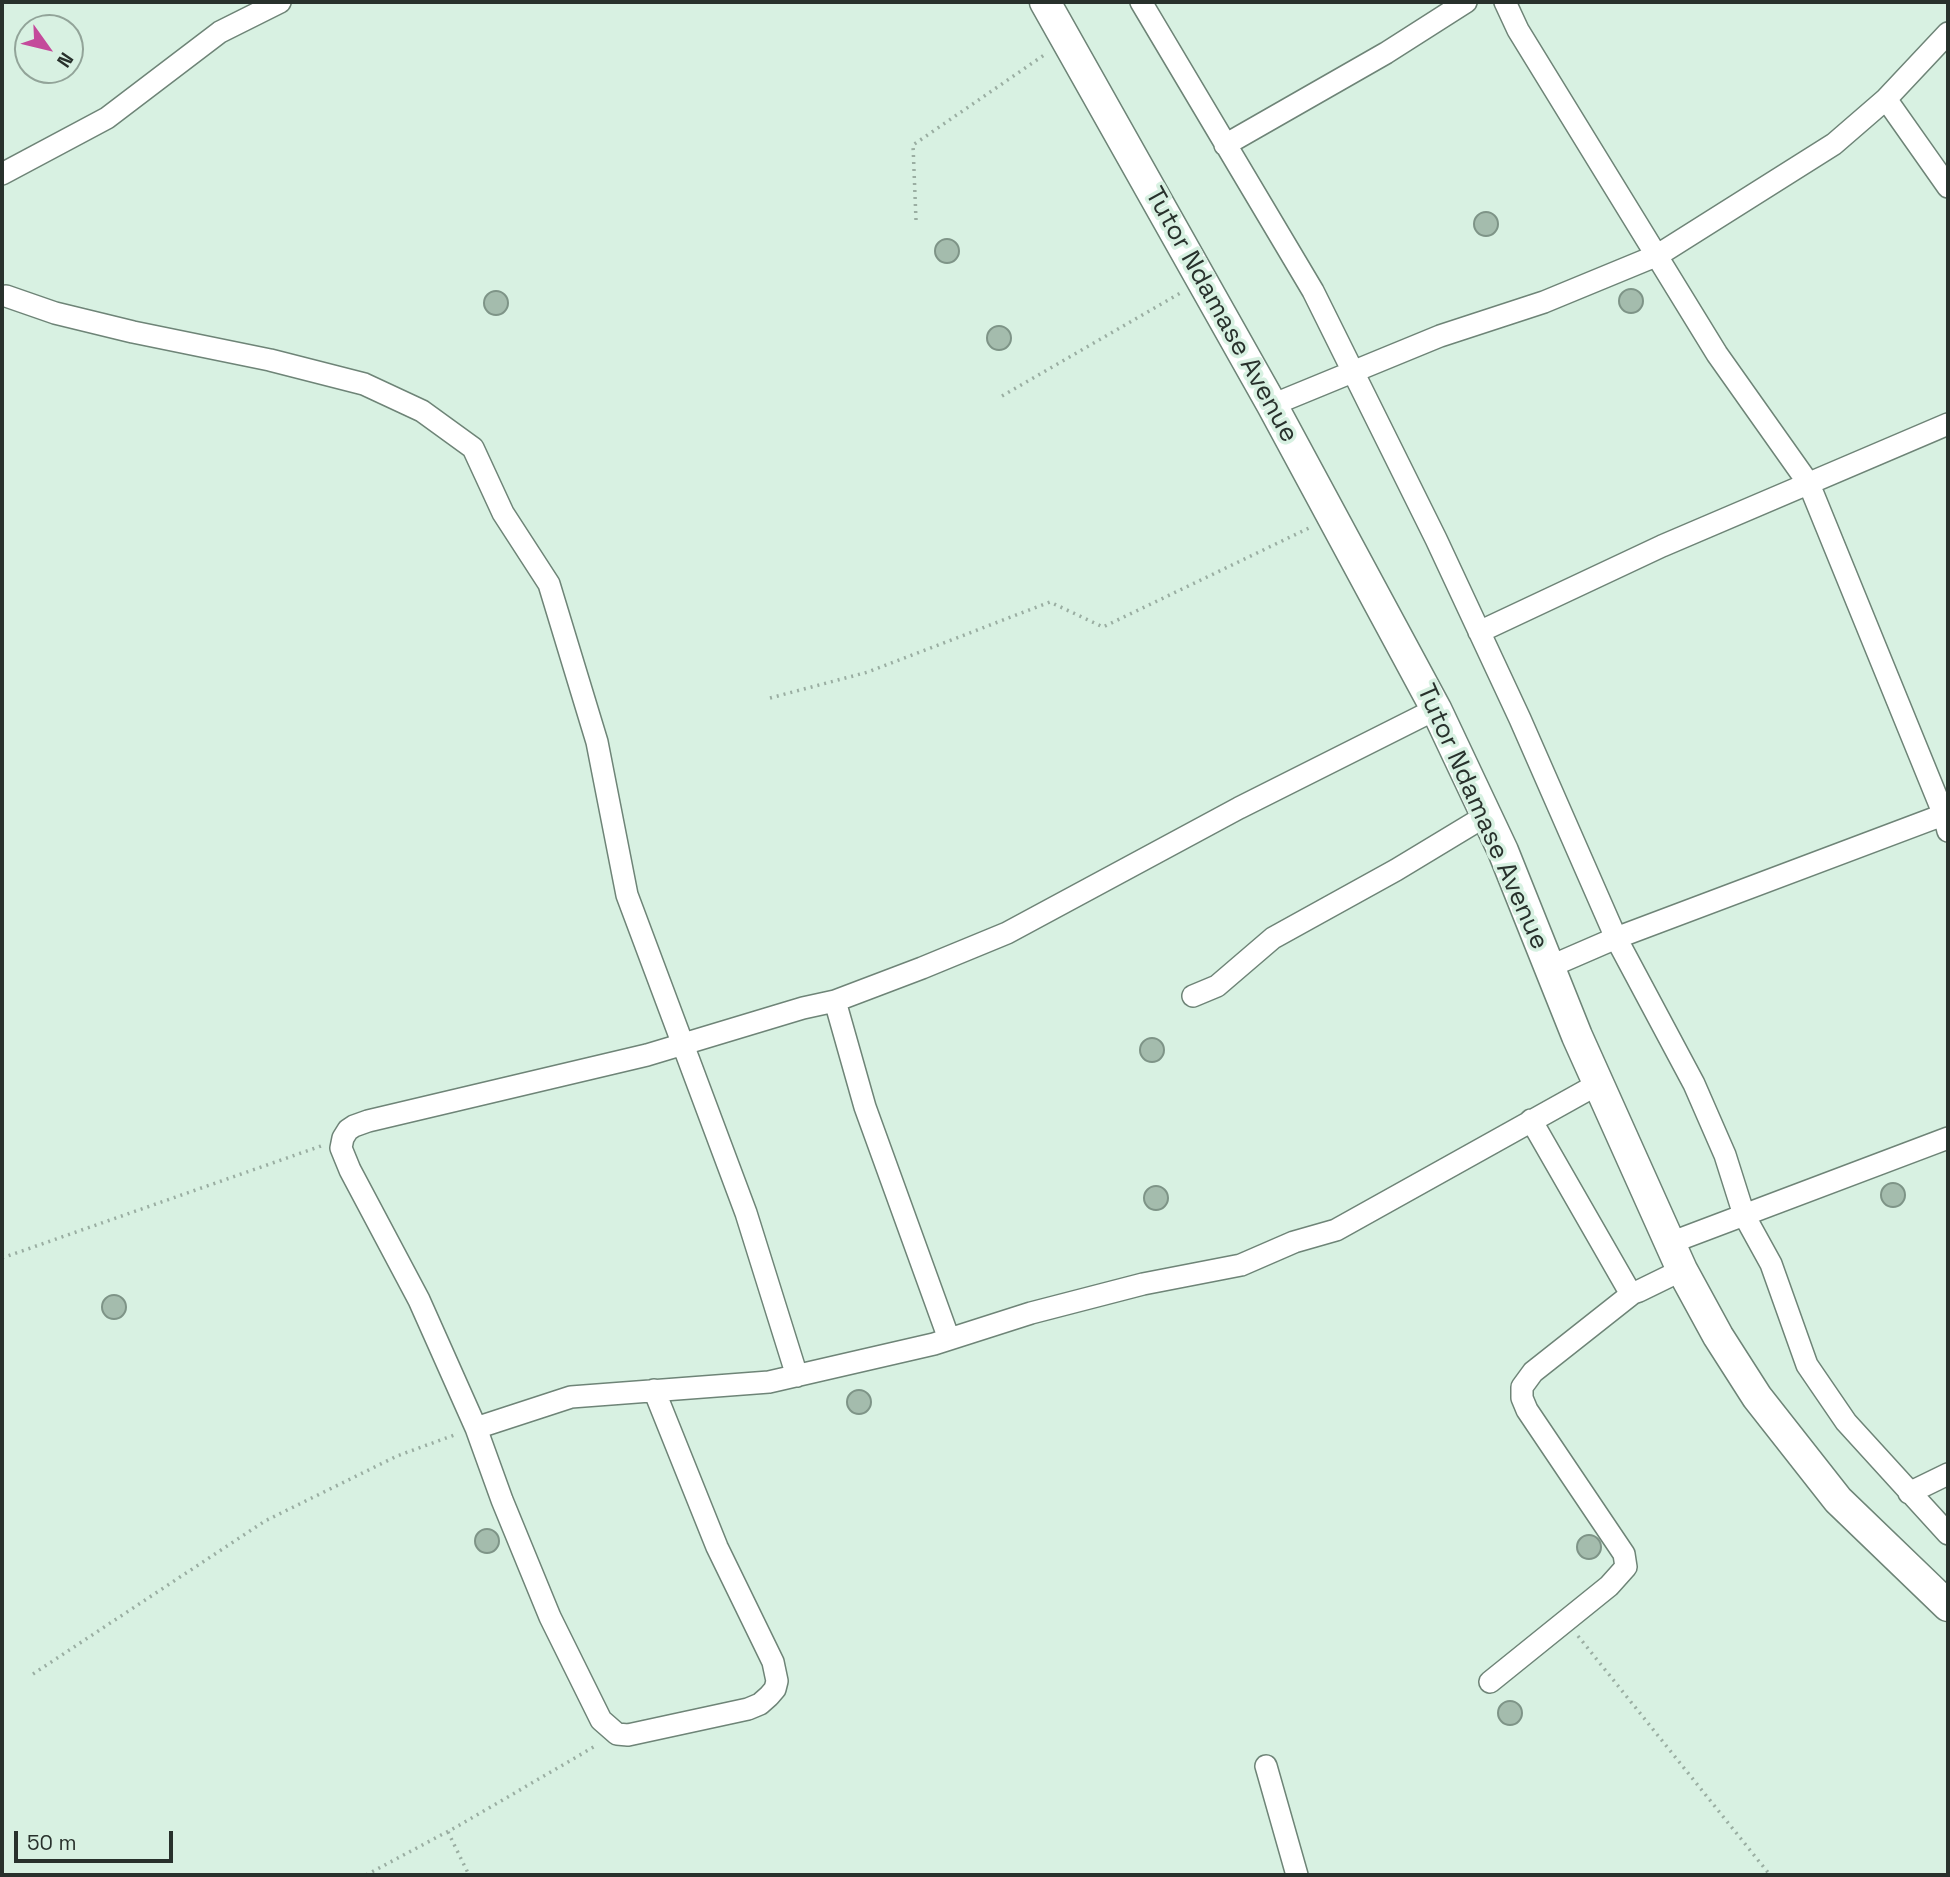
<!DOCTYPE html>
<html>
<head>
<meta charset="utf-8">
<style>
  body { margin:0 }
  #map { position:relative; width:1950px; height:1877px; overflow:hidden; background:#d8f1e2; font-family:"Space Grotesk",sans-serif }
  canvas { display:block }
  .frame { position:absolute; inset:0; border:4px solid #28312c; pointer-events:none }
  .north { position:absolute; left:14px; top:14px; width:70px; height:70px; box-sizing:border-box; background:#d8f1e2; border:2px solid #92a499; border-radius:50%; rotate:124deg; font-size:19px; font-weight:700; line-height:28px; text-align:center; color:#28312c }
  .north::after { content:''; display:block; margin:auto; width:24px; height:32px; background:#c44a9b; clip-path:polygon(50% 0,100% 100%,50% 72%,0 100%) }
  .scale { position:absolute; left:14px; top:1831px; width:159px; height:32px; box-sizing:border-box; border:4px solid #28312c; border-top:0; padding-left:9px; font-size:21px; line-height:24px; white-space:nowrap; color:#28312c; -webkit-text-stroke:5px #d8f1e2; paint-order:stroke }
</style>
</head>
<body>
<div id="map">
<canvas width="1950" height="1877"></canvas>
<div class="frame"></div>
<div class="north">N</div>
<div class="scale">50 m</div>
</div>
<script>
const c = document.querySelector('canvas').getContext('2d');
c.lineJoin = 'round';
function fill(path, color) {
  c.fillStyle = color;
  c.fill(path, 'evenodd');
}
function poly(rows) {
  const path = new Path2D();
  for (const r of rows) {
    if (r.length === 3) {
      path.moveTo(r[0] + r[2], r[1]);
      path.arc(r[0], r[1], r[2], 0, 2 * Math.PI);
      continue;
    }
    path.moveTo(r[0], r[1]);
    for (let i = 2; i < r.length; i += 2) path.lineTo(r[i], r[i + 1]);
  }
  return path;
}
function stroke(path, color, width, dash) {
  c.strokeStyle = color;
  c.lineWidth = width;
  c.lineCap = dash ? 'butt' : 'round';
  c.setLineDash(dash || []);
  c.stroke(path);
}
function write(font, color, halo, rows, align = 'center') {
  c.font = font + ' "Space Grotesk",sans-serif';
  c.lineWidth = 7;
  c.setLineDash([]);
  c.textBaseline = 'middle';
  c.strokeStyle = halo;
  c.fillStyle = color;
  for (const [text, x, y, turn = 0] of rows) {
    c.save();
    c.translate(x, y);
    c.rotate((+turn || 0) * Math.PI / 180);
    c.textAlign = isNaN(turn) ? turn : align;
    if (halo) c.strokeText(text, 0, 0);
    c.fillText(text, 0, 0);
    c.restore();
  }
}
const building = poly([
  [1486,224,12],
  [947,251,12],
  [1631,301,12],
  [496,303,12],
  [999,338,12],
  [1152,1050,12],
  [1893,1195,12],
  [1156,1198,12],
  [114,1307,12],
  [859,1402,12],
  [487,1541,12],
  [1589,1547,12],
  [1510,1713,12]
]);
fill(building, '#a4bcad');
stroke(building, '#7e9487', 2);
const street = poly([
  [1141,2,1313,291,1436,539,1520,719,1616,938,1694,1084,1725,1155,1744,1215,1771,1264,1807,1365,1846,1422,1948,1534],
  [1505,2,1518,30,1717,354,1809,484,1944,815,1948,831],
  [1886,99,1948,187],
  [1225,145,1386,53,1466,2],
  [2,174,107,118,220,32,280,2],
  [6,296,55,313,133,332,270,360,364,384,422,411,473,448,503,513,549,584,597,742,627,895,746,1213,797,1376],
  [1272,405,1440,336,1544,302,1658,255,1834,144,1886,99,1948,33],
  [1479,632,1662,546,1948,424],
  [1549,967,1616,938,1948,813],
  [1193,996,1217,986,1273,938,1396,870,1487,815],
  [835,1001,865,1107,949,1339],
  [1531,1120,1628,1289,1633,1293,1639,1291,1682,1270],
  [1670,1243,1948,1138],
  [654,1390,717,1547,773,1662,777,1681,775,1689,769,1696,760,1704,748,1709,628,1735,617,1734,601,1720,550,1617,502,1500,476,1428,419,1300,350,1170,341,1148,343,1138,348,1130,354,1126,368,1121,647,1055,803,1008,835,1001,922,968,1007,933,1239,808,1436,709],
  [476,1428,571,1397,769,1382,934,1344,1031,1313,1143,1284,1241,1265,1294,1242,1336,1230,1598,1084],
  [1909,1493,1948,1474],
  [1490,1682,1609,1586,1626,1567,1624,1554,1527,1410,1522,1398,1522,1387,1533,1372,1633,1293],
  [1266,1766,1297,1875]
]);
const secondary = poly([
  [1045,2,1272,405,1436,709,1503,851,1577,1036,1682,1270,1718,1336,1757,1397,1838,1500,1948,1606]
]);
stroke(street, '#6e8477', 24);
stroke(secondary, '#6e8477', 33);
stroke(poly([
  [916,220,913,145,1047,53],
  [1002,396,1182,292],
  [770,698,868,672,1050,602,1103,627,1309,528],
  [2,1258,321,1146],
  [1578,1636,1770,1875],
  [33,1674,265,1521,397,1456,457,1434],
  [448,1832,469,1875],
  [366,1875,458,1826,597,1745]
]), '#9aaea2', 3.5, [2, 5]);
stroke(street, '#fff', 21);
stroke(secondary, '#fff', 30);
write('26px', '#28312c', '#d8f1e2', [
  ["Tutor Ndamase Avenue",1221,315,61],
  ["Tutor Ndamase Avenue",1482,817,66]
]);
</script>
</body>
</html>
